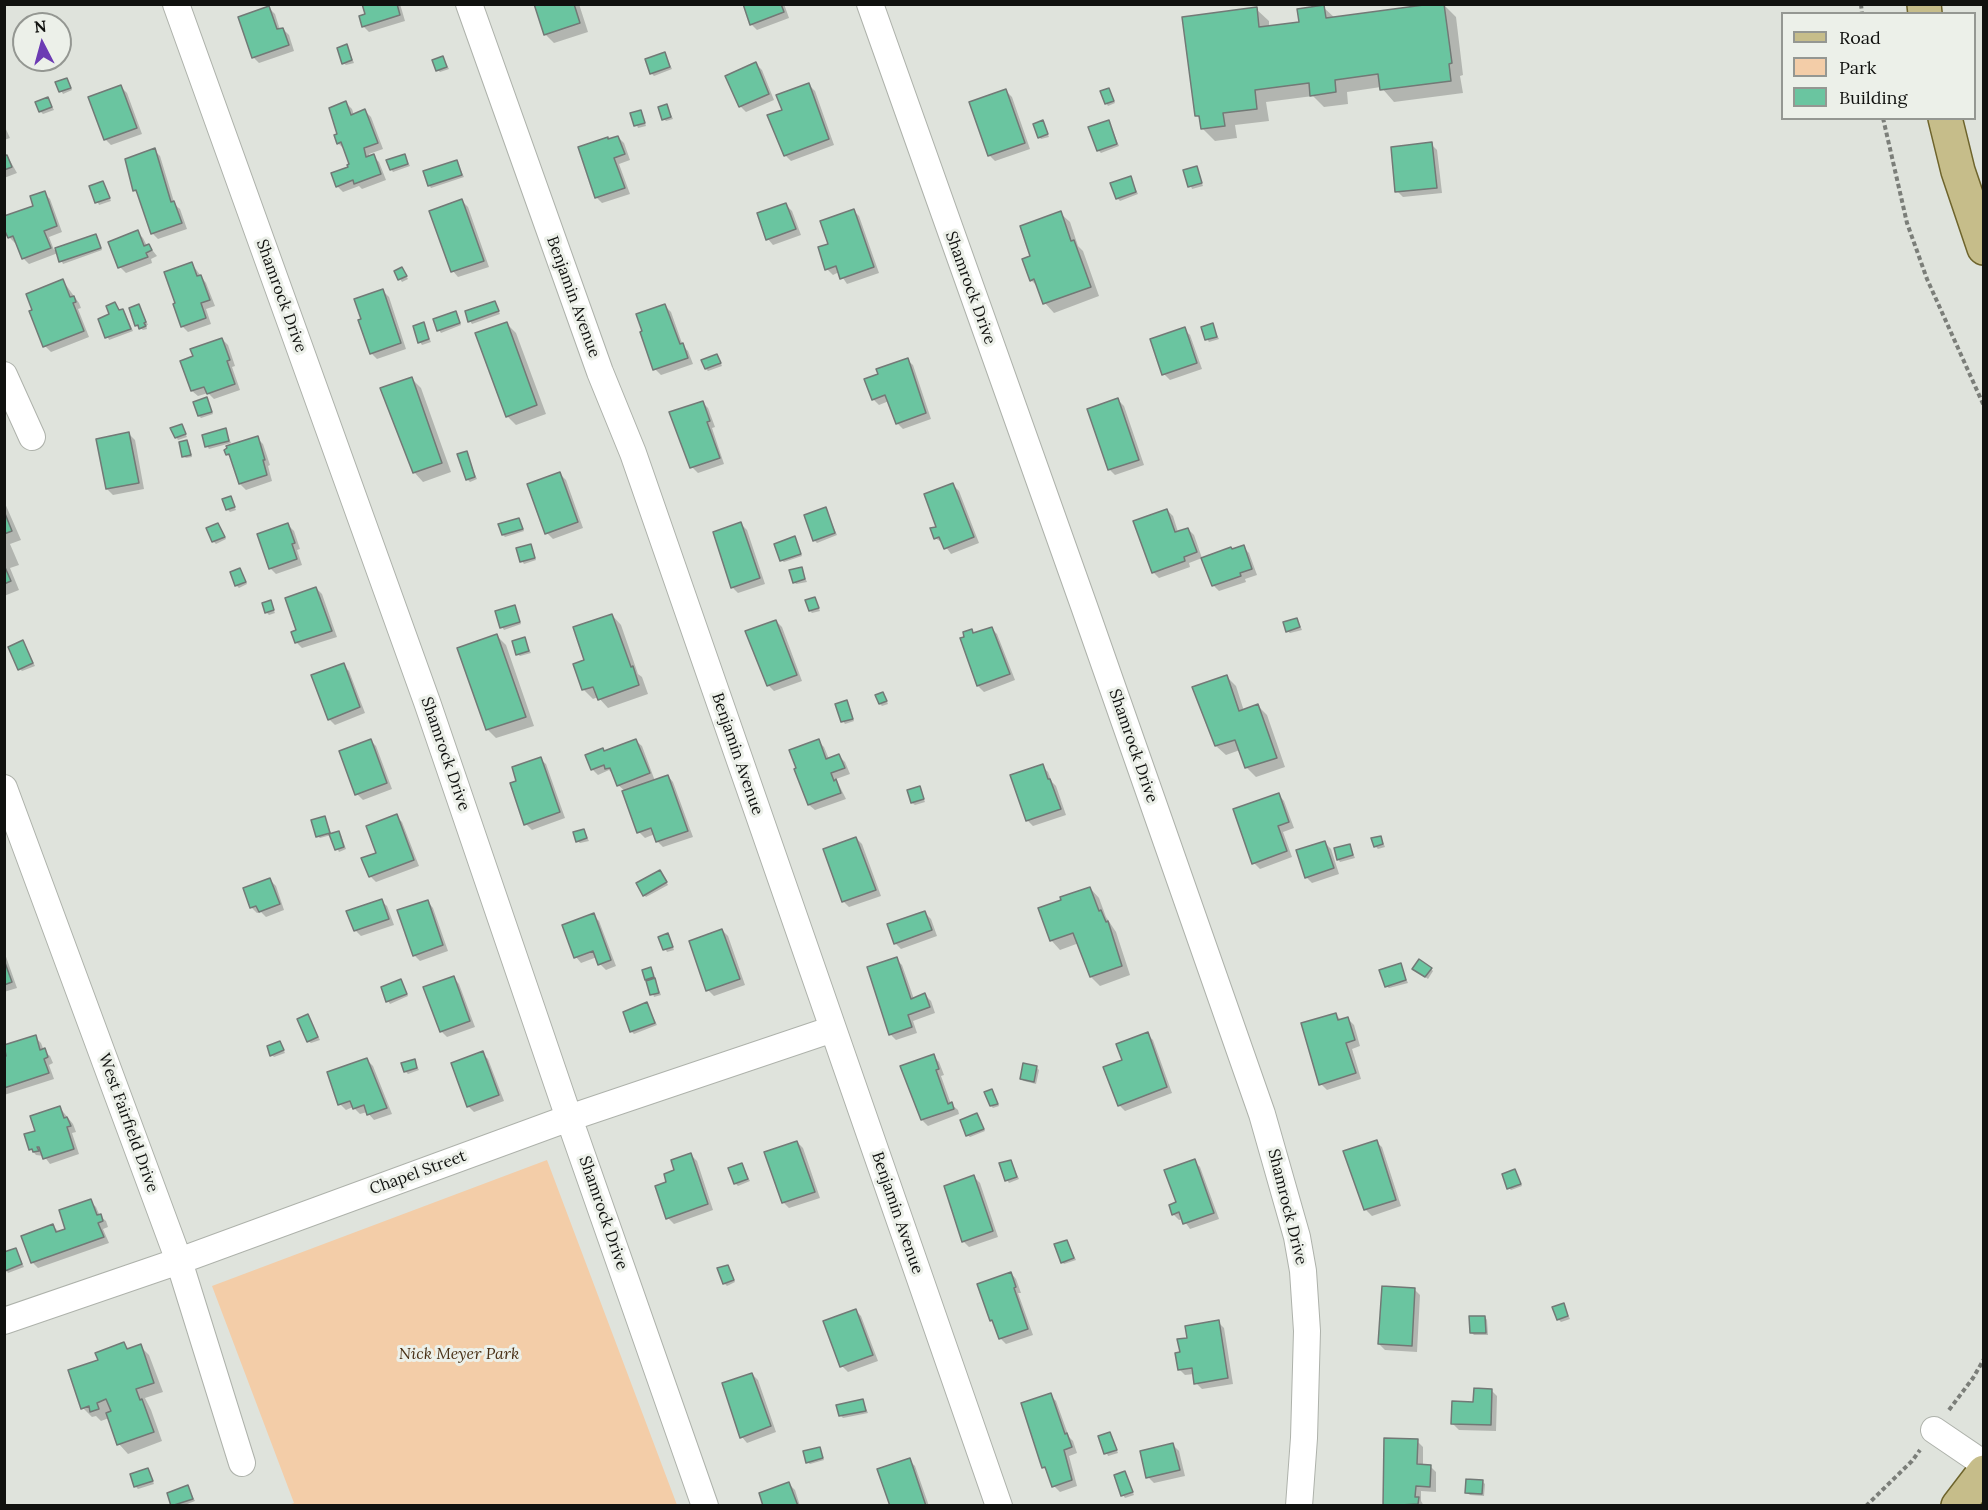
<!DOCTYPE html>
<html>
<head>
<meta charset="utf-8">
<style>
  body { margin:0 }
  #map { position:relative; width:1988px; height:1510px; overflow:hidden; background:#dfe3dc; font-family:Lora,serif }
  canvas { display:block }
  .frame { position:absolute; inset:0; border:6px solid #10110f; pointer-events:none }
  .legend { position:absolute; left:1781px; top:12px; width:195px; height:108px; box-sizing:border-box; background:#ecf0e9; border:2px solid #949792; margin:0; padding:8px 10px; list-style:none; font-size:18px; color:#10110f }
  .legend li { display:flex; align-items:center; gap:12px; height:30px }
  .legend b { width:30px; border:2px solid #949792 }
  .north { position:absolute; left:12px; top:12px; width:60px; height:60px; box-sizing:border-box; background:#ecf0e9; border:2px solid #949792; border-radius:50%; rotate:354deg; font-size:16px; font-weight:700; line-height:24px; text-align:center; color:#10110f }
  .north::after { content:''; display:block; margin:auto; width:21px; height:27px; background:#6c3bb3; clip-path:polygon(50% 0,100% 100%,50% 72%,0 100%) }
</style>
</head>
<body>
<div id="map">
<canvas width="1988" height="1510"></canvas>
<div class="frame"></div>
<ul class="legend">
<li><b style="height:8px;background:#c6bd8a"></b>Road</li>
<li><b style="height:16px;background:#f3cda8"></b>Park</li>
<li><b style="height:16px;background:#6ac5a0"></b>Building</li>
</ul>
<div class="north">N</div>
</div>
<script>
const c = document.querySelector('canvas').getContext('2d');
c.lineJoin = 'round';
function fill(path, color) {
  c.fillStyle = color;
  c.fill(path, 'evenodd');
}
function poly(rows) {
  const path = new Path2D();
  for (const r of rows) {
    path.moveTo(r[0], r[1]);
    for (let i = 2; i < r.length; i += 2) path.lineTo(r[i], r[i + 1]);
  }
  return path;
}
function stroke(path, color, width, dash) {
  c.strokeStyle = color;
  c.lineWidth = width;
  c.lineCap = dash ? 'butt' : 'round';
  c.setLineDash(dash || []);
  c.stroke(path);
}
function write(font, color, halo, rows, align = 'center') {
  c.font = font + ' Lora,serif';
  c.lineWidth = 6;
  c.setLineDash([]);
  c.textBaseline = 'middle';
  c.strokeStyle = halo;
  c.fillStyle = color;
  for (const [text, x, y, turn = 0] of rows) {
    c.save();
    c.translate(x, y);
    c.rotate((+turn || 0) * Math.PI / 180);
    c.textAlign = isNaN(turn) ? turn : align;
    if (halo) c.strokeText(text, 0, 0);
    c.fillText(text, 0, 0);
    c.restore();
  }
}
fill(poly([
  [547,1160,677,1505,288,1505,294,1503,212,1286]
]), '#f3cda8');
fill(poly([
  [364,4,400,4,405,21,369,32,363,26,367,15],
  [535,4,579,4,588,32,554,43,545,34],
  [744,4,784,4,789,18,757,30,751,24],
  [1443,4,1456,17,1463,75,1460,76,1463,93,1394,102,1381,87,1347,92,1348,104,1324,107,1313,96,1266,102,1269,121,1235,125,1237,138,1215,141,1203,129,1202,120,1197,115,1256,9,1269,21,1269,27,1301,23,1323,7,1335,18],
  [269,8,275,14,280,30,283,29,289,35,294,51,259,63,253,57],
  [347,46,354,63,346,65,343,63],
  [665,54,672,69,654,76,651,73],
  [443,57,449,69,440,72,438,70],
  [756,64,762,70,774,100,746,112,740,106],
  [67,79,72,90,63,94,57,83],
  [809,85,815,91,834,145,791,161,785,155,783,111],
  [121,87,127,93,142,134,111,145,105,139],
  [1108,89,1115,103,1108,106,1106,103],
  [1006,91,1012,97,1030,149,995,161,989,155],
  [48,99,54,110,43,114,40,111],
  [346,103,352,109,354,115,365,111,371,117,383,149,369,154,370,157,373,156,379,162,386,180,362,189,359,186,343,192,337,186,351,165,344,149,338,143],
  [667,106,673,119,666,121,664,119],
  [641,112,646,126,638,128,632,114],
  [1109,121,1119,146,1101,153,1098,150],
  [1042,122,1049,137,1041,139,1039,137],
  [4,125,10,138,4,140],
  [618,137,624,143,630,160,619,164,630,194,602,203,596,197,609,141],
  [1431,144,1437,150,1442,193,1403,197,1397,191],
  [4,150,17,173,4,178],
  [154,150,160,156,175,205,180,209,187,229,158,239,152,233,140,196,134,190],
  [405,156,410,166,393,172,391,169],
  [457,162,464,177,431,188,429,185],
  [1196,168,1203,186,1192,189,1185,171],
  [1130,177,1138,194,1120,201,1117,198],
  [103,183,111,201,99,205,91,187],
  [44,193,50,199,62,232,49,237,54,250,96,235,102,250,63,264,58,253,29,264,23,258,17,242,15,243,9,237,35,207],
  [462,201,468,207,489,267,458,277,453,271],
  [786,205,792,211,801,235,773,245,768,239],
  [853,210,859,216,879,273,847,284,839,272,833,275,827,269,830,244],
  [1060,213,1070,222,1078,246,1083,251,1099,296,1054,313,1045,303,1039,288,1031,280,1032,257],
  [137,232,143,238,147,246,149,246,157,256,151,259,152,263,126,273,120,267],
  [192,264,206,283,215,306,206,309,211,324,188,332,182,326],
  [402,269,408,279,402,282,396,272],
  [63,281,79,303,81,308,78,309,89,337,51,352,45,346],
  [383,291,389,297,406,349,377,359,371,353],
  [494,302,500,314,472,324,470,321],
  [115,304,120,312,123,310,125,313,133,331,109,340,100,319,111,315],
  [139,305,148,325,146,325,147,329,143,330,137,325],
  [665,306,671,312,683,346,688,351,693,364,661,375,655,369],
  [455,312,461,325,441,333,439,330],
  [423,324,431,342,422,345,420,342],
  [507,324,516,333,546,414,516,425,507,416],
  [1212,325,1219,339,1209,342,1207,339],
  [1184,329,1190,335,1202,369,1170,380,1164,374],
  [222,339,228,345,235,366,232,367,240,390,214,399,208,393,198,396,192,391,195,357],
  [717,355,722,366,708,371,706,369],
  [907,360,913,365,931,419,903,429,897,423,889,401,879,405,873,399],
  [412,379,421,388,451,472,423,482,414,472],
  [207,399,213,414,201,418,199,416],
  [1118,400,1124,406,1144,465,1115,475,1109,469],
  [702,402,708,408,715,427,712,428,724,464,698,473,692,467],
  [181,425,187,437,178,440,176,437],
  [225,430,231,443,209,449,207,446],
  [129,434,135,440,144,489,113,495,107,489],
  [257,438,263,444,270,465,268,466,272,481,246,490,240,484,232,459,227,454],
  [187,441,189,444,192,457,186,458,183,456],
  [466,453,477,479,470,482,467,479],
  [560,474,566,480,583,528,553,539,547,533],
  [953,485,959,491,979,543,951,554,943,543,935,538],
  [230,498,236,510,230,512,227,509],
  [4,501,21,540,10,544,19,565,10,568,19,590,4,596],
  [826,509,837,535,817,543,814,540],
  [1167,510,1173,516,1178,532,1188,529,1194,535,1202,558,1189,563,1190,567,1159,578,1153,572],
  [519,519,524,531,505,537,503,535],
  [218,524,226,539,216,544,213,541],
  [741,524,747,530,765,584,738,593,732,587],
  [288,525,294,531,300,549,297,550,302,565,276,574,270,568],
  [794,538,802,556,784,562,781,560],
  [530,546,536,560,524,564,522,561],
  [1243,547,1249,553,1257,575,1245,579,1246,582,1219,591,1213,585,1233,551],
  [240,569,247,584,239,588,236,585],
  [801,569,807,582,796,584,794,582],
  [316,588,322,594,337,637,302,648,296,642,298,631],
  [815,599,820,611,812,613,810,611],
  [270,602,275,613,269,615,266,612],
  [514,607,521,624,504,630,502,627],
  [612,615,621,625,638,674,642,677,648,694,608,708,598,697,593,699,583,689,586,661],
  [1297,619,1302,630,1290,633,1287,631],
  [776,621,782,627,802,681,774,691,768,685],
  [991,628,997,634,1015,680,984,692,978,686,962,639,971,631,975,634],
  [497,636,506,645,534,726,496,738,487,729],
  [524,639,531,653,520,656,517,654],
  [23,642,35,666,22,671,20,669],
  [343,665,349,671,365,713,335,725,329,719],
  [1227,677,1236,686,1244,711,1258,706,1267,715,1285,767,1256,777,1246,767,1240,750,1226,755,1216,746,1194,688],
  [883,693,888,704,882,706,880,704],
  [846,702,854,721,845,724,843,721],
  [370,740,376,746,392,789,363,800,357,794],
  [636,741,642,746,655,781,668,776,673,782,693,837,663,847,657,841,655,834,645,838,639,832,625,791,618,785,613,774,609,770,598,775,592,769,605,752],
  [818,741,824,747,829,759,839,756,845,762,850,774,836,779,846,799,815,810,809,805],
  [540,759,546,764,565,818,532,830,526,824,518,782],
  [1042,766,1048,772,1052,782,1056,786,1066,815,1033,826,1027,820],
  [919,788,925,802,915,805,912,803],
  [1279,795,1284,801,1294,828,1283,832,1292,857,1260,869,1254,863],
  [396,816,402,822,419,866,376,882,370,876,378,854],
  [325,818,332,835,339,833,341,835,346,849,339,852,331,835,320,838,317,836],
  [584,831,589,841,580,843,577,841],
  [1381,837,1385,847,1378,849,1375,846],
  [856,838,862,844,881,896,849,907,843,901],
  [1325,843,1331,849,1339,874,1312,883,1306,877],
  [1350,846,1355,858,1340,862,1338,859],
  [662,874,668,885,646,897,644,895],
  [270,880,276,886,284,910,266,917,261,912,257,913,251,907],
  [1090,888,1099,898,1106,917,1116,932,1130,975,1100,986,1091,977,1079,943,1060,950,1051,940],
  [381,901,387,906,394,925,361,936,355,930],
  [428,902,433,908,448,951,420,961,414,955],
  [925,913,931,919,937,936,901,949,895,943],
  [593,915,599,921,616,966,606,970,600,964,597,957,581,963,576,957],
  [722,930,728,936,745,985,714,996,708,990],
  [668,935,674,950,667,952,660,938],
  [4,951,17,988,4,992],
  [896,959,902,965,914,999,925,995,931,1001,935,1013,913,1021,917,1033,896,1040,890,1034],
  [1400,965,1408,983,1389,988,1386,986],
  [651,969,661,995,654,997,647,979],
  [1431,969,1433,971,1428,979,1417,971],
  [454,978,459,984,475,1027,447,1037,441,1031],
  [401,981,408,996,390,1004,388,1001],
  [647,1004,657,1025,634,1034,631,1031],
  [1336,1015,1342,1021,1348,1019,1354,1025,1360,1046,1352,1049,1361,1079,1327,1090,1321,1084],
  [308,1016,320,1040,311,1043,308,1041],
  [1147,1034,1153,1040,1172,1093,1125,1111,1119,1105],
  [35,1037,41,1043,44,1051,50,1056,53,1063,49,1065,54,1079,4,1095,4,1058],
  [280,1042,285,1053,274,1057,272,1055],
  [482,1053,488,1059,504,1101,474,1112,468,1106],
  [933,1056,939,1062,944,1075,941,1076,951,1104,958,1110,959,1114,928,1126,922,1120,902,1067],
  [367,1060,373,1066,392,1114,374,1120,367,1112,360,1114,353,1107,346,1110,340,1104],
  [414,1061,419,1070,408,1074,405,1071],
  [1036,1067,1039,1070,1036,1084,1024,1081,1021,1079],
  [992,1091,999,1106,993,1108,991,1106],
  [60,1108,73,1124,76,1132,72,1133,79,1154,50,1164,44,1156,36,1155,31,1149,36,1132],
  [977,1115,985,1131,970,1137,967,1135],
  [797,1142,803,1148,820,1198,789,1208,783,1202],
  [1376,1142,1382,1147,1401,1206,1372,1216,1366,1210,1345,1152],
  [691,1155,697,1161,713,1210,674,1224,668,1218,676,1171],
  [1011,1161,1019,1179,1009,1183,1007,1180],
  [1194,1161,1200,1167,1219,1219,1190,1229,1183,1219,1179,1220,1173,1214],
  [742,1165,750,1181,738,1186,735,1183],
  [1515,1171,1522,1186,1511,1190,1509,1188],
  [974,1177,980,1183,998,1237,969,1247,963,1241],
  [90,1201,96,1207,100,1216,106,1221,108,1227,103,1229,109,1243,38,1268,32,1262,53,1226,59,1232,67,1229],
  [1067,1241,1076,1260,1064,1264,1062,1262],
  [16,1250,24,1267,8,1273,4,1266,4,1254],
  [728,1266,735,1282,727,1286,724,1283],
  [1011,1273,1016,1279,1021,1293,1018,1293,1033,1335,1006,1344,1000,1338,995,1324,991,1320],
  [1414,1289,1420,1295,1417,1352,1385,1350,1379,1344],
  [1564,1305,1570,1319,1561,1322,1558,1319],
  [856,1311,861,1316,878,1361,848,1372,842,1366],
  [1485,1317,1487,1320,1488,1335,1474,1335,1471,1332],
  [1218,1322,1224,1328,1233,1384,1202,1389,1196,1383,1194,1374,1185,1375,1179,1369,1181,1353,1189,1339],
  [124,1344,130,1350,140,1346,149,1355,163,1392,145,1398,151,1410,162,1441,128,1454,119,1444,109,1418,101,1421,96,1416,92,1417,83,1408],
  [752,1374,758,1380,776,1432,747,1443,742,1437],
  [1491,1390,1497,1396,1496,1431,1459,1430,1453,1424],
  [1050,1395,1056,1401,1069,1437,1073,1441,1077,1453,1069,1456,1077,1486,1060,1492,1054,1486,1049,1473,1043,1467],
  [863,1401,868,1413,843,1418,841,1416],
  [1110,1434,1118,1453,1108,1456,1100,1437],
  [1417,1441,1423,1447,1423,1466,1430,1466,1436,1472,1436,1492,1421,1491,1421,1501,1424,1506,1384,1506],
  [1173,1445,1179,1451,1185,1476,1154,1483,1148,1477],
  [819,1449,824,1460,810,1464,807,1462],
  [909,1460,915,1466,929,1506,891,1506],
  [148,1469,154,1484,138,1489,135,1486],
  [1125,1473,1134,1495,1125,1498,1123,1495],
  [1482,1481,1485,1484,1484,1496,1470,1495,1467,1493],
  [789,1484,795,1490,800,1506,765,1506],
  [188,1487,195,1501,182,1506,173,1506]
]), '#0003');
const building = poly([
  [362,4,397,4,400,15,362,27,359,16,365,14,362,4],
  [534,4,574,4,580,23,544,35,534,4],
  [743,4,781,4,784,12,750,25,743,4],
  [1431,4,1444,4,1452,63,1449,64,1451,81,1380,90,1378,74,1335,80,1336,92,1310,96,1309,83,1255,90,1257,109,1223,113,1225,126,1201,129,1199,116,1195,116,1182,17,1257,7,1259,27,1299,22,1297,9,1324,5,1326,18,1431,4],
  [269,6,277,29,283,28,289,45,252,58,238,17,269,6],
  [347,44,352,60,342,64,337,48,347,44],
  [665,52,670,67,650,74,645,59,665,52],
  [443,56,447,67,436,71,432,60,443,56],
  [756,62,769,94,739,107,725,76,756,62],
  [67,78,71,88,59,92,55,82,67,78],
  [809,83,829,139,784,156,767,115,782,110,776,95,809,83],
  [121,85,137,128,104,140,88,97,121,85],
  [1109,88,1114,101,1105,104,1100,91,1109,88],
  [1006,89,1025,143,988,156,969,102,1006,89],
  [48,97,52,107,39,112,35,102,48,97],
  [346,101,351,115,365,109,378,143,364,148,366,157,374,154,381,174,354,184,353,180,336,187,331,173,348,167,347,165,349,164,341,142,337,144,334,135,337,134,329,108,346,101],
  [667,104,671,117,662,120,658,107,667,104],
  [641,110,645,123,634,126,630,113,641,110],
  [1043,120,1048,134,1038,138,1033,124,1043,120],
  [1109,120,1117,144,1097,151,1088,127,1109,120],
  [618,136,625,154,614,158,625,188,595,198,578,147,608,137,608,139,618,136],
  [1432,142,1437,188,1395,192,1391,147,1432,142],
  [155,148,171,202,174,201,182,223,151,234,136,190,133,191,125,159,155,148],
  [405,154,408,164,390,170,386,160,405,154],
  [7,155,12,167,4,170,4,156,7,155],
  [457,160,462,175,428,186,423,171,457,160],
  [1197,166,1202,183,1188,187,1183,170,1197,166],
  [1131,176,1136,192,1116,199,1110,183,1131,176],
  [103,181,110,198,95,203,89,186,103,181],
  [45,191,57,226,44,231,51,248,22,259,13,236,8,238,4,229,4,216,33,206,30,196,45,191],
  [462,199,484,261,451,272,429,211,462,199],
  [786,203,796,229,766,240,757,213,786,203],
  [854,209,874,267,840,279,836,266,825,270,818,247,828,244,820,221,854,209],
  [1061,211,1071,241,1074,240,1091,287,1043,304,1034,279,1030,281,1022,259,1030,256,1020,226,1061,211],
  [138,230,144,246,149,244,152,250,146,253,148,257,118,268,108,242,138,230],
  [96,234,101,248,59,262,55,248,96,234],
  [192,262,197,276,201,275,210,300,201,303,206,318,181,327,173,304,175,303,164,272,192,262],
  [402,267,407,276,398,280,394,271,402,267],
  [63,279,70,297,74,296,76,302,73,303,84,331,43,347,29,311,32,310,26,294,63,279],
  [383,289,401,343,370,354,358,320,361,319,354,299,383,289],
  [495,301,499,311,468,322,465,311,495,301],
  [115,302,119,310,123,309,131,329,105,338,98,319,109,314,106,306,115,302],
  [139,304,146,322,144,323,146,326,139,329,138,325,135,326,129,308,139,304],
  [665,304,680,344,683,343,688,358,653,370,640,332,642,331,636,314,665,304],
  [456,311,460,323,437,331,433,319,456,311],
  [424,322,429,339,418,343,413,326,424,322],
  [507,322,537,405,506,417,475,333,507,322],
  [1213,323,1217,337,1205,340,1201,327,1213,323],
  [1185,327,1197,363,1162,375,1150,339,1185,327],
  [222,338,230,360,227,361,235,384,207,394,204,387,191,391,180,361,193,356,190,349,222,338],
  [717,354,721,363,705,369,701,360,717,354],
  [908,358,926,413,896,424,885,395,872,400,864,379,878,374,876,369,908,358],
  [412,377,442,463,413,473,380,388,412,377],
  [207,397,212,412,198,416,193,402,207,397],
  [1118,398,1139,460,1108,470,1087,409,1118,398],
  [703,401,710,421,707,422,720,458,690,468,669,412,703,401],
  [182,424,186,434,175,438,170,428,182,424],
  [226,428,229,441,205,447,202,435,226,428],
  [129,432,139,483,106,489,96,439,129,432],
  [258,436,265,460,263,460,267,475,239,484,229,454,226,455,224,450,227,448,226,446,258,436],
  [187,440,191,455,182,457,179,442,187,440],
  [467,451,475,477,466,480,457,454,467,451],
  [560,472,578,522,545,534,527,484,560,472],
  [953,483,974,537,944,549,939,537,934,539,930,528,936,527,924,494,953,483],
  [231,496,235,507,226,510,222,499,231,496],
  [826,507,835,533,813,541,804,515,826,507],
  [1167,509,1175,532,1188,528,1197,552,1184,557,1185,561,1152,573,1133,521,1167,509],
  [4,511,12,531,4,534,4,511],
  [519,518,523,529,502,535,498,524,519,518],
  [741,522,760,578,731,588,713,532,741,522],
  [218,523,225,537,212,542,206,528,218,523],
  [288,523,295,543,292,544,297,559,269,569,257,534,288,523],
  [795,536,801,554,780,561,774,544,795,536],
  [531,544,535,558,520,562,516,548,531,544],
  [1244,545,1252,569,1240,573,1241,576,1212,586,1201,558,1231,547,1232,549,1244,545],
  [4,565,11,581,4,584,4,565],
  [802,567,805,579,793,583,789,570,802,567],
  [240,568,246,582,235,586,230,572,240,568],
  [316,587,332,631,295,643,291,632,296,630,285,598,316,587],
  [815,597,819,608,809,611,805,600,815,597],
  [271,600,274,610,265,613,262,603,271,600],
  [515,605,520,622,500,628,495,611,515,605],
  [612,614,631,667,633,666,639,685,598,700,593,687,582,690,573,664,584,660,573,627,612,614],
  [1297,618,1300,627,1286,632,1283,622,1297,618],
  [776,620,797,675,767,686,745,631,776,620],
  [992,627,1010,674,977,686,960,638,964,637,963,632,972,629,973,633,992,627],
  [497,634,526,717,486,730,457,648,497,634],
  [525,637,529,651,516,655,512,641,525,637],
  [23,640,33,663,18,670,8,647,23,640],
  [344,663,360,707,328,720,311,675,344,663],
  [1227,675,1239,711,1258,704,1277,758,1245,768,1235,740,1215,746,1192,687,1227,675],
  [883,692,887,701,879,704,875,695,883,692],
  [847,700,853,719,841,722,835,704,847,700],
  [371,739,387,783,355,795,339,751,371,739],
  [636,739,650,773,617,786,610,768,605,769,604,765,591,770,585,755,603,748,604,751,636,739],
  [819,739,826,759,839,754,845,768,831,773,834,781,836,779,841,793,808,805,794,769,796,768,789,750,819,739],
  [541,757,560,812,524,825,510,783,516,781,512,767,541,757],
  [1043,764,1048,779,1050,779,1061,809,1026,821,1010,775,1043,764],
  [668,775,688,831,656,842,651,828,637,833,622,791,668,775],
  [920,786,924,799,911,803,907,790,920,786],
  [1279,793,1289,822,1278,826,1287,851,1252,864,1233,809,1279,793],
  [397,814,414,860,369,877,361,858,376,853,366,826,397,814],
  [325,816,330,833,316,837,311,820,325,816],
  [584,829,587,838,576,842,573,832,584,829],
  [339,831,344,847,335,850,329,834,339,831],
  [1381,836,1383,844,1374,847,1371,838,1381,836],
  [856,837,876,890,842,902,823,849,856,837],
  [1325,841,1334,868,1305,878,1296,850,1325,841],
  [1350,844,1353,855,1337,860,1334,848,1350,844],
  [660,870,667,882,643,896,636,883,660,870],
  [270,878,280,904,259,912,256,906,250,908,243,888,270,878],
  [1090,887,1099,911,1101,910,1106,922,1108,921,1122,966,1090,977,1073,933,1050,941,1038,908,1061,900,1060,897,1090,887],
  [382,899,389,919,354,931,346,911,382,899],
  [428,900,443,945,413,956,397,910,428,900],
  [925,911,932,930,894,944,887,924,925,911],
  [594,913,611,960,598,965,593,951,574,958,562,925,594,913],
  [722,929,740,979,706,991,689,941,722,929],
  [668,933,673,947,663,950,658,937,668,933],
  [897,957,911,999,925,993,930,1007,908,1015,912,1027,889,1035,867,967,897,957],
  [1419,959,1432,968,1425,977,1412,969,1419,959],
  [4,960,12,982,4,985,4,960],
  [1401,963,1406,980,1385,987,1379,970,1401,963],
  [651,967,654,977,645,980,642,970,651,967],
  [454,976,470,1021,440,1032,423,987,454,976],
  [655,978,659,993,650,995,646,981,655,978],
  [401,979,407,994,386,1002,381,987,401,979],
  [647,1002,655,1023,630,1032,623,1012,647,1002],
  [1336,1013,1338,1020,1348,1017,1355,1040,1346,1043,1356,1073,1319,1085,1301,1023,1336,1013],
  [308,1014,318,1037,307,1042,297,1019,308,1014],
  [1148,1032,1167,1087,1118,1106,1103,1067,1122,1060,1116,1044,1148,1032],
  [36,1035,40,1050,45,1048,48,1057,44,1059,49,1073,4,1088,4,1057,6,1056,4,1045,36,1035],
  [280,1041,284,1050,270,1056,267,1046,280,1041],
  [483,1051,499,1095,467,1107,451,1063,483,1051],
  [934,1054,939,1069,936,1070,948,1104,952,1102,954,1109,921,1120,900,1066,934,1054],
  [367,1058,387,1108,367,1115,364,1105,353,1109,350,1101,338,1105,327,1072,367,1058],
  [415,1059,417,1068,404,1072,401,1063,415,1059],
  [1023,1063,1037,1066,1034,1082,1020,1079,1023,1063],
  [992,1089,998,1104,990,1106,984,1092,992,1089],
  [60,1106,64,1118,67,1117,71,1126,67,1127,74,1149,43,1159,39,1147,37,1147,39,1151,33,1152,32,1149,29,1150,24,1134,35,1131,30,1116,60,1106],
  [977,1113,984,1129,966,1136,960,1120,977,1113],
  [1377,1140,1396,1200,1364,1210,1343,1151,1377,1140],
  [797,1141,815,1192,782,1203,764,1152,797,1141],
  [691,1153,708,1204,666,1219,655,1186,666,1182,664,1174,674,1170,671,1160,691,1153],
  [1195,1159,1214,1213,1183,1224,1179,1212,1172,1215,1169,1205,1176,1202,1164,1170,1195,1159],
  [1011,1160,1017,1177,1005,1181,999,1163,1011,1160],
  [742,1163,748,1179,734,1184,728,1168,742,1163],
  [1515,1169,1521,1184,1507,1189,1502,1174,1515,1169],
  [974,1175,993,1231,962,1242,944,1186,974,1175],
  [91,1199,97,1215,101,1214,103,1221,98,1223,104,1237,31,1263,21,1236,53,1224,56,1232,65,1229,59,1210,91,1199],
  [1067,1240,1074,1258,1061,1263,1054,1244,1067,1240],
  [16,1248,22,1264,5,1271,4,1252,16,1248],
  [728,1265,734,1280,723,1284,717,1268,728,1265],
  [1011,1272,1016,1287,1014,1288,1028,1329,999,1339,992,1320,990,1321,977,1284,1011,1272],
  [1382,1286,1415,1288,1412,1346,1378,1344,1382,1286],
  [1564,1303,1568,1316,1557,1320,1552,1307,1564,1303],
  [856,1309,873,1355,840,1367,823,1321,856,1309],
  [1469,1316,1485,1316,1486,1333,1470,1333,1469,1316],
  [1219,1320,1228,1378,1194,1384,1192,1368,1178,1370,1175,1353,1180,1352,1177,1339,1187,1338,1185,1326,1219,1320],
  [124,1342,127,1349,141,1344,154,1383,136,1389,140,1400,142,1399,154,1432,117,1445,106,1413,111,1411,106,1399,97,1403,99,1409,90,1412,89,1406,81,1409,68,1370,98,1360,95,1353,124,1342],
  [752,1373,771,1426,740,1438,722,1383,752,1373],
  [1474,1388,1492,1389,1491,1425,1451,1424,1452,1401,1473,1402,1474,1388],
  [1051,1393,1065,1434,1067,1433,1072,1447,1064,1450,1072,1480,1052,1487,1045,1467,1042,1468,1021,1403,1051,1393],
  [863,1399,866,1411,839,1416,836,1405,863,1399],
  [1110,1432,1117,1450,1104,1454,1098,1436,1110,1432],
  [1384,1438,1418,1439,1417,1464,1431,1465,1430,1487,1416,1486,1415,1497,1419,1497,1418,1504,1383,1506,1384,1438],
  [1173,1443,1180,1470,1146,1478,1140,1451,1173,1443],
  [820,1447,823,1458,806,1463,803,1451,820,1447],
  [910,1458,926,1506,890,1506,877,1469,910,1458],
  [148,1468,153,1481,134,1487,130,1474,148,1468],
  [1125,1471,1133,1492,1121,1496,1114,1475,1125,1471],
  [1466,1479,1483,1480,1482,1494,1465,1493,1466,1479],
  [789,1482,798,1506,763,1506,759,1493,789,1482],
  [188,1485,193,1499,171,1506,167,1493,188,1485]
]);
fill(building, '#6ac5a0');
stroke(building, '#727976', 1.5);
const minor = poly([
  [176,4,427,702,569,1118,705,1506],
  [469,4,600,372,633,453,999,1506],
  [870,4,1084,606,1262,1114,1297,1237,1303,1271,1307,1331,1304,1438,1299,1506],
  [4,375,32,437],
  [4,788,179,1261,242,1463],
  [4,1321,179,1261,569,1118,833,1029],
  [1934,1430,1984,1464]
]);
const major = poly([
  [1924,4,1925,14],
  [1945,118,1958,171,1984,248],
  [1958,1506,1984,1472]
]);
stroke(minor, '#aeb2ab', 28);
stroke(major, '#6e642c', 36);
stroke(poly([
  [1861,4,1862,14],
  [1883,118,1907,223,1927,279,1984,406],
  [1949,1410,1973,1378,1984,1359],
  [1866,1506,1912,1461,1920,1450]
]), '#7b7e79', 4, [4.5, 3]);
stroke(minor, '#fff', 26);
stroke(major, '#c6bd8a', 33);
write('16px', '#10110f', '#ecf0e9', [
  ["Shamrock Drive",970,288,70],
  ["Shamrock Drive",281,296,70],
  ["Benjamin Avenue",573,297,70],
  ["Shamrock Drive",1133,746,71],
  ["Shamrock Drive",445,754,71],
  ["Benjamin Avenue",737,754,71],
  ["West Fairfield Drive",128,1123,70],
  ["Chapel Street",418,1173,-20],
  ["Shamrock Drive",1287,1207,76],
  ["Shamrock Drive",603,1213,71],
  ["Benjamin Avenue",897,1213,71]
]);
write('italic 16px', '#493016', '#ecf0e9', [
  ["Nick Meyer Park",459,1354]
]);
</script>
</body>
</html>
